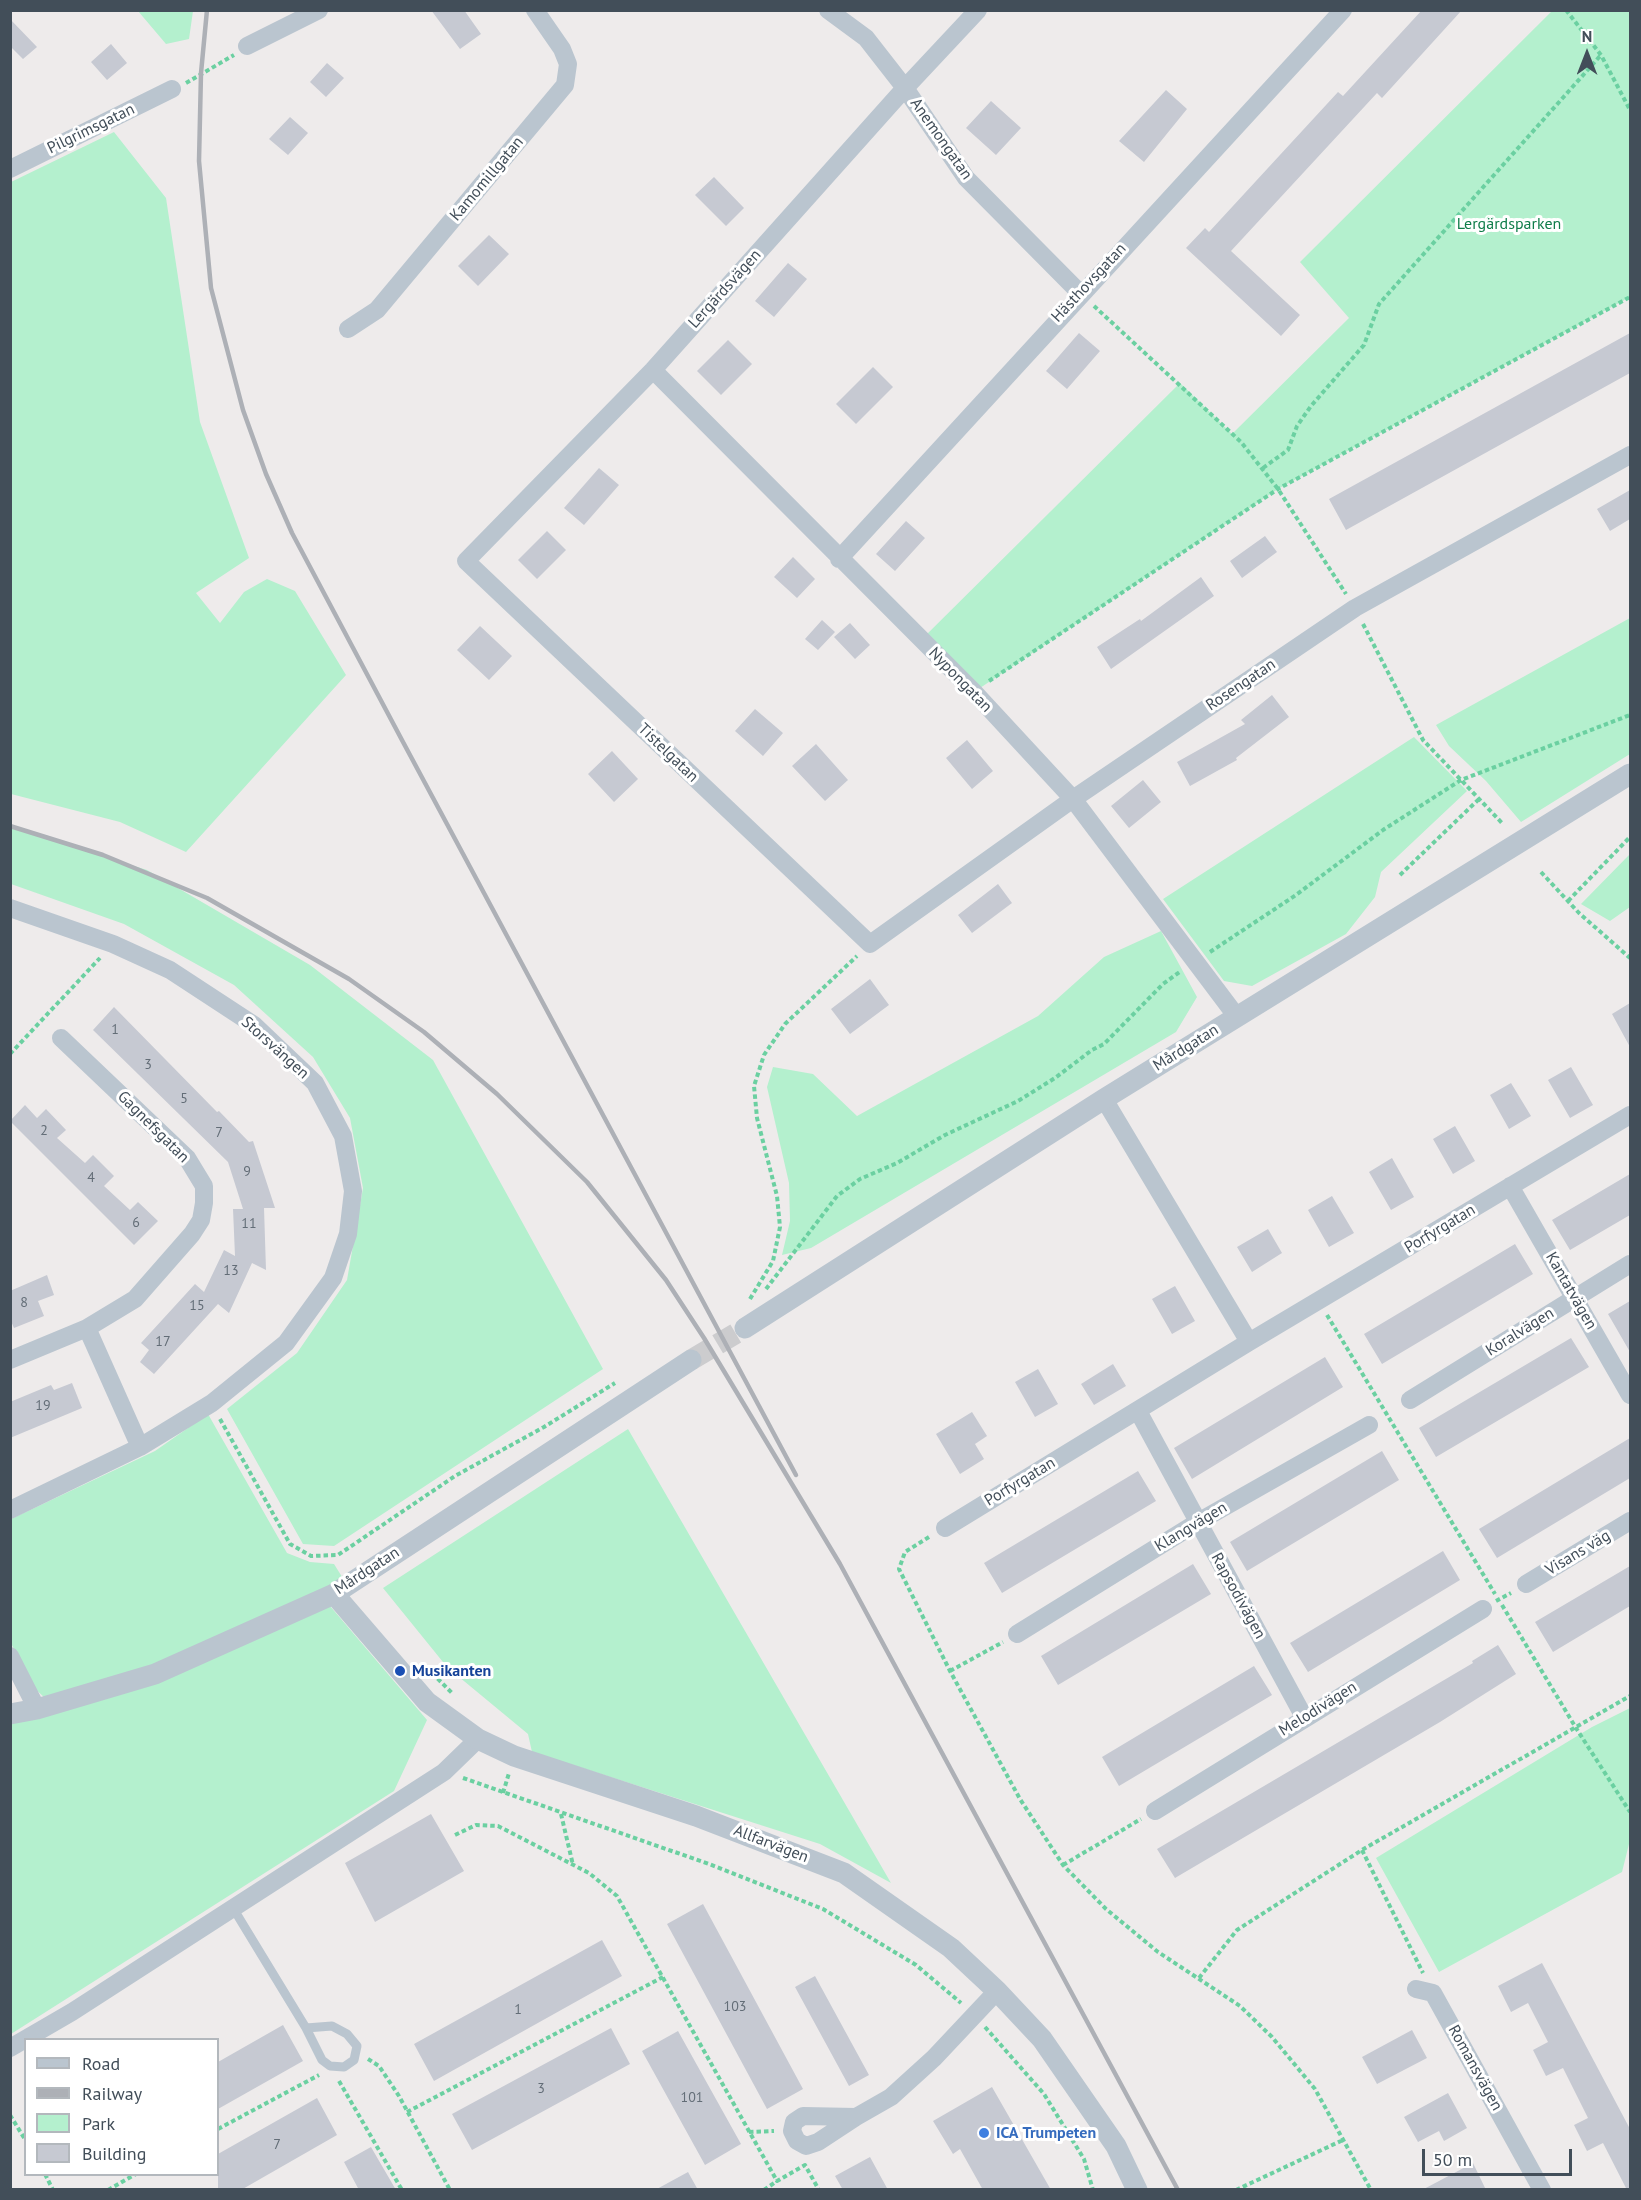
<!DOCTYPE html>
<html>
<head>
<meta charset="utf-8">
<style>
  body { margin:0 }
  #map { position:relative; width:1641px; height:2200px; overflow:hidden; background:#eeebeb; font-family:"PT Sans",sans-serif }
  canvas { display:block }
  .frame { position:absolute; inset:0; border:12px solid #424e59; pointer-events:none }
  .legend { position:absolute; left:24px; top:2038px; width:195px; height:138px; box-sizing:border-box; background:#fff; border:2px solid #b3b8bd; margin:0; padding:8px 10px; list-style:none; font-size:18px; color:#424e59 }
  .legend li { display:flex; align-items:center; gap:12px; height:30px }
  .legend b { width:30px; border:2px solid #b3b8bd }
  .north { position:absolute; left:1557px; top:24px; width:60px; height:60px; -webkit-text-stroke:4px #fff; paint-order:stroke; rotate:0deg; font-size:16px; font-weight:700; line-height:24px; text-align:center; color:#424e59 }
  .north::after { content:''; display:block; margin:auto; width:21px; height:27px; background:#424e59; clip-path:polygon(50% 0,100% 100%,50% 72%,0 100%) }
  .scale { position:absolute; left:1422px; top:2149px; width:150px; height:27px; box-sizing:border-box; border:3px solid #424e59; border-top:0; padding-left:8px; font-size:18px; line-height:21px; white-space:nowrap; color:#424e59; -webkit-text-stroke:4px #fff; paint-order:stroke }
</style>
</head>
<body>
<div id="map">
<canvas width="1641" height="2200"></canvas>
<div class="frame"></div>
<ul class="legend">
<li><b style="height:8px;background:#bac5cf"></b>Road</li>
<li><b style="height:8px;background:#adb0b6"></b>Railway</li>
<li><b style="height:16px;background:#b4f0ce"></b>Park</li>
<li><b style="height:16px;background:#c6c9d2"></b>Building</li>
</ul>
<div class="north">N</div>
<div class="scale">50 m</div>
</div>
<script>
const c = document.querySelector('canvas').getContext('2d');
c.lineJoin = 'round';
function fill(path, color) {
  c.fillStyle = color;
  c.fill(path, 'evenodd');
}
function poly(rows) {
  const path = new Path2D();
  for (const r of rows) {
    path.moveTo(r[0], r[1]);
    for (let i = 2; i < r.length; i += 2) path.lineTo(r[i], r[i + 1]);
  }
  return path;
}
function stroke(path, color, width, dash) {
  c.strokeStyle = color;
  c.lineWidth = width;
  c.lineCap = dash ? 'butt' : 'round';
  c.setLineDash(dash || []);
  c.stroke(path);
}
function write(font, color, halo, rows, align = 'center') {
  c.font = font + ' "PT Sans",sans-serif';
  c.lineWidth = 6;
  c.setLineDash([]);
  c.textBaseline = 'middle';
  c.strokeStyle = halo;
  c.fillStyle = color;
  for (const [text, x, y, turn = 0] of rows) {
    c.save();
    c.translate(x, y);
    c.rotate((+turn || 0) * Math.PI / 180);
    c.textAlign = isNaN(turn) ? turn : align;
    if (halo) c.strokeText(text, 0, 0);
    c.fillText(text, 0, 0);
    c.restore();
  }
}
fill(poly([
  [138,11,193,11,189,39,166,44],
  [1552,11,1630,11,1630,297,1278,489,974,692,921,640,1180,383,1232,434,1349,318,1300,262],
  [114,132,166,198,200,422,249,558,196,593,220,623,244,592,267,579,295,591,346,675,186,852,120,822,11,794,11,182],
  [1630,618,1630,754,1521,822,1486,781,1449,746,1436,725],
  [1414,737,1467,791,1381,872,1375,897,1346,934,1252,986,1224,981,1163,899],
  [11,828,147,870,310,965,433,1060,603,1369,334,1546,303,1544,227,1409,297,1353,347,1280,363,1188,350,1118,313,1057,234,985,124,924,11,884],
  [1630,854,1630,907,1610,921,1581,904],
  [1161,931,1197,997,1176,1032,811,1248,782,1255,790,1221,789,1183,767,1087,773,1067,813,1074,857,1116,1038,1016,1104,957],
  [208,1414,287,1553,310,1562,334,1564,344,1580,156,1666,45,1698,32,1686,11,1643,11,1519,155,1451],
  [628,1429,891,1883,820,1844,532,1752,528,1734,447,1667,383,1588],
  [330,1606,427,1720,394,1791,11,2034,11,1722],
  [1630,1708,1630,1840,1622,1872,1439,1972,1376,1858,1592,1727]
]), '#b4f0ce');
fill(poly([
  [431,10,464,10,481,34,460,49],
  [1422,10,1462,10,1382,98,1377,93,1231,251,1300,315,1281,336,1186,248,1205,228,1209,232,1338,92,1343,96],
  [10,19,37,47,23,59,10,46],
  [111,44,127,63,107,80,91,62],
  [327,63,344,78,326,97,310,82],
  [1166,90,1187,109,1144,162,1119,141],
  [991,101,1021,128,996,155,966,128],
  [290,117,308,133,288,155,269,139],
  [714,177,744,208,726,226,695,195],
  [489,235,509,254,478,286,458,266],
  [788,263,807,279,774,317,755,301],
  [1079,333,1100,351,1067,389,1046,371],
  [1630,333,1630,373,1346,530,1329,499],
  [728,340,752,364,721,395,697,371],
  [873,367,893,387,856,424,836,404],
  [599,468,619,485,584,525,564,508],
  [1630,490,1630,519,1610,531,1597,509],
  [906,521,925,538,895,571,876,554],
  [547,531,566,550,537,579,518,560],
  [1265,536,1277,552,1242,578,1230,561],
  [793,557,815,579,797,598,774,577],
  [1201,577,1214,596,1111,669,1097,647,1140,619,1141,621],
  [822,620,835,632,818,650,805,639],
  [850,623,870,645,855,659,834,637],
  [480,626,512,656,489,680,457,650],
  [1272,695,1289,717,1236,758,1237,760,1190,786,1177,762,1245,724,1241,720],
  [755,709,783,733,763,756,735,731],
  [967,740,993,771,972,789,946,758],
  [816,744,848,780,825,801,792,766],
  [612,751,638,779,614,802,588,774],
  [1143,780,1161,802,1129,828,1111,806],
  [998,884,1012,903,972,933,958,915],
  [870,979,889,1005,850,1034,831,1009],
  [1630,1003,1630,1047,1612,1014],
  [114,1007,217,1112,219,1111,249,1142,253,1141,275,1208,264,1208,266,1270,252,1263,229,1313,218,1304,154,1374,140,1362,149,1350,141,1343,195,1284,204,1292,224,1250,235,1256,233,1209,243,1209,228,1162,93,1030],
  [1571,1067,1593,1105,1570,1118,1548,1080],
  [1511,1083,1531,1116,1509,1129,1490,1095],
  [25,1105,37,1118,46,1109,66,1130,57,1138,85,1163,93,1155,114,1176,104,1186,130,1210,138,1202,158,1221,134,1245,10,1121],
  [1455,1126,1475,1161,1453,1174,1433,1139],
  [1392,1158,1414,1197,1391,1210,1369,1172],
  [1630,1174,1630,1215,1570,1250,1552,1220],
  [1332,1196,1354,1233,1329,1247,1308,1210],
  [1268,1229,1282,1253,1252,1272,1237,1247],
  [1515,1244,1533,1274,1382,1364,1364,1334],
  [47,1275,54,1295,38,1301,44,1316,14,1328,10,1319,10,1291],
  [1175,1286,1195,1321,1172,1334,1152,1299],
  [1630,1301,1630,1352,1608,1314],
  [1571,1338,1589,1367,1436,1457,1419,1428],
  [1325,1357,1343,1387,1192,1479,1174,1448],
  [1113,1364,1126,1386,1094,1405,1081,1384],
  [1038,1369,1058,1404,1035,1417,1015,1382],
  [72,1383,82,1408,10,1438,10,1402,51,1385,54,1390],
  [972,1412,987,1436,975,1444,984,1459,960,1474,936,1434],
  [1630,1438,1630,1478,1497,1558,1479,1529],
  [1382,1451,1399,1480,1247,1571,1230,1542],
  [1138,1471,1156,1501,1002,1593,984,1563],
  [1443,1551,1460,1580,1308,1672,1290,1643],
  [1193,1564,1211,1594,1058,1685,1041,1656],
  [1630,1566,1630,1606,1553,1652,1535,1622],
  [1498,1645,1516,1674,1440,1722,1175,1878,1157,1849,1473,1663,1472,1661],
  [1254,1666,1272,1695,1119,1786,1102,1757],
  [431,1814,464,1871,375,1922,345,1863],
  [703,1904,803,2089,767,2109,667,1924],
  [602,1940,622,1976,434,2081,414,2044],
  [1542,1963,1630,2129,1630,2190,1627,2190,1603,2143,1587,2151,1574,2125,1588,2118,1563,2068,1546,2076,1533,2050,1548,2042,1528,2003,1511,2012,1498,1986],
  [815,1976,869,2075,849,2086,795,1987],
  [283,2025,303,2061,218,2109,218,2062],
  [611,2028,630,2064,472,2150,452,2114],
  [1412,2030,1427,2058,1377,2084,1362,2057],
  [678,2031,741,2144,705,2165,642,2051],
  [992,2087,1051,2190,983,2190,960,2149,953,2154,933,2121],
  [1448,2093,1467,2128,1444,2141,1439,2131,1418,2142,1404,2117],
  [317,2098,337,2135,241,2190,218,2190,218,2154],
  [371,2147,396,2190,359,2190,344,2162],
  [870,2157,888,2190,843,2190,835,2176],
  [1473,2163,1486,2190,1422,2190],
  [688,2172,698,2190,655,2190]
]), '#c6c9d2');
stroke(poly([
  [691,1360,745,1328]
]), '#ccccce', 21, [21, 10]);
stroke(poly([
  [1566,10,1601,55,1630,110],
  [186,83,234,55],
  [1094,306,1241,442,1278,489,1346,594],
  [1263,468,1288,450,1297,426,1311,406,1364,345,1379,304,1601,55],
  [1363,624,1423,740,1502,823],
  [989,681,1278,489,1630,297],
  [1541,872,1579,913,1630,958],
  [1400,875,1479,799],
  [1568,901,1630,837],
  [1210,952,1296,895,1383,830,1461,780,1630,715],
  [10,1054,100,958],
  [766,1289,837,1196,860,1179,897,1163,945,1135,1018,1101,1055,1078,1092,1050,1104,1044,1163,984,1181,971],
  [750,1299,773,1261,780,1227,777,1196,757,1118,754,1086,764,1055,785,1024,857,956],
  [1327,1315,1495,1594],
  [220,1419,290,1544,311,1556,338,1555,455,1476,544,1427,615,1383],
  [929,1537,905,1552,899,1569,950,1671,1020,1799,1063,1865,1106,1909,1158,1952,1240,2006,1272,2037,1315,2089,1371,2190],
  [1496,1601,1511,1593],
  [1502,1605,1576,1728,1630,1812],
  [427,1668,453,1694],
  [950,1671,1003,1642],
  [463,1778,709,1864,823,1909,916,1965,961,2003],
  [503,1793,509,1773],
  [561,1814,573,1865],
  [455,1835,476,1825,498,1826,589,1873,617,1896,777,2181,805,2165,819,2190],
  [1362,1850,1423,1973],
  [1063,1865,1141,1819],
  [1199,1978,1237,1930,1362,1850,1630,1696],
  [985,2027,1044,2094,1084,2159,1093,2190],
  [368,2059,379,2066,399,2096,450,2190],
  [339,2081,402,2190],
  [407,2112,663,1977],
  [10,2115,26,2141],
  [218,2129,319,2075],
  [749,2132,774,2131],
  [45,2174,53,2190],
  [108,2190,136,2174],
  [764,2190,777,2181],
  [1236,2190,1343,2140]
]), '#6bd0a1', 4, [4.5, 3]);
stroke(poly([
  [233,1908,306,2028,322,2060,330,2066,344,2067,354,2060,357,2046,347,2034,332,2026,306,2028]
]), '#bac5cf', 9);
stroke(poly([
  [828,10,866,38,905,88,966,178,1080,293],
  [978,10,905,88,653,370,466,561,870,944,1073,799,1355,608,1630,455],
  [247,46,319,10],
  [10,169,172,89],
  [348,329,377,310,565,85,568,64,562,49,535,10],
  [653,370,974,692,1073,799,1237,1017],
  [839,559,1343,10],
  [10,908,113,944,170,970,254,1025,315,1083,343,1136,353,1191,348,1234,333,1278,286,1343,212,1403,140,1447,10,1510],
  [1104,1099,1249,1342],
  [1510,1186,1630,1395],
  [87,1328,140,1447],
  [10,1360,87,1328,135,1299,192,1234,201,1220,204,1203,204,1186,187,1158,61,1038],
  [1410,1400,1630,1264],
  [1138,1411,1304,1717],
  [945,1528,1249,1342,1630,1115],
  [1526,1584,1630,1521],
  [1017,1634,1198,1522,1369,1425],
  [10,1656,37,1709],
  [1155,1811,1483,1609],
  [1416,1989,1433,1993,1542,2190],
  [10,2048,72,2012,444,1772,478,1739],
  [856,2117,818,2142,806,2146,797,2141,792,2131,794,2122,803,2116,856,2117,891,2097,934,2058,997,1991]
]), '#bac5cf', 18);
stroke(poly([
  [745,1328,1104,1099,1630,774],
  [334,1594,427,1702,478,1739,514,1756,696,1816,844,1873,951,1948,997,1991,1042,2039,1116,2146,1137,2190],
  [10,1714,37,1709,155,1674,334,1594,691,1360]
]), '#bac5cf', 21);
stroke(poly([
  [207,10,201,73,199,161,211,288,243,410,266,474,292,533,403,742,796,1475],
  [10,826,103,855,207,898,349,979,424,1032,497,1094,587,1182,666,1280,704,1338,840,1564,1178,2190]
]), '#adb0b6', 4.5);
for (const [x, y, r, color] of [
  [400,1671,6,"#1a4fb4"],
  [984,2133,6,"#3f7fe0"]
]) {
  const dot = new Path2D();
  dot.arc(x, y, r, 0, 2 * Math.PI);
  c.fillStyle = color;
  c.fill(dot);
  stroke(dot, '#fff', 2);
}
write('14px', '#636d77', null, [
  ["1",115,1030],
  ["3",148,1065],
  ["5",184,1099],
  ["2",44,1131],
  ["7",219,1133],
  ["9",247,1172],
  ["4",91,1178],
  ["6",136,1223],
  ["11",249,1224],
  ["13",231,1271],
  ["8",24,1303],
  ["15",197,1306],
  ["17",163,1342],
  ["19",43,1406],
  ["103",735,2007],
  ["1",518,2010],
  ["3",541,2089],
  ["101",692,2098],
  ["7",277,2145]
]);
write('16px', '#424e59', '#fff', [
  ["Pilgrimsgatan",91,129,-26],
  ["Anemongatan",941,139,55],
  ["Kamomillgatan",487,179,-50],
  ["Hästhovsgatan",1089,283,-47],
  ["Lergärdsvägen",725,289,-48],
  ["Nypongatan",960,680,46],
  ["Rosengatan",1241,685,-34],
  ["Tistelgatan",668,753,44],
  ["Storsvängen",275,1048,42],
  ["Mårdgatan",1186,1048,-32],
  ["Gagnefsgatan",153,1127,45],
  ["Porfyrgatan",1440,1229,-31],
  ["Kantatvägen",1571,1291,60],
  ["Koralvägen",1520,1332,-32],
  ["Porfyrgatan",1020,1482,-31],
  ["Klangvägen",1191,1527,-31],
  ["Visans väg",1578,1553,-31],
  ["Mårdgatan",367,1571,-33],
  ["Rapsodivägen",1238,1596,61],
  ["Melodivägen",1318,1709,-32],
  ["Allfarvägen",771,1844,21],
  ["Romansvägen",1475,2068,61]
]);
write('16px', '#107d4a', '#fff', [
  ["Lergärdsparken",1509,224]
]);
write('bold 16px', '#164399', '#fff', [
  ["Musikanten",412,1671]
], 'left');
write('bold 16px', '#366cbe', '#fff', [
  ["ICA Trumpeten",996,2133]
], 'left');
</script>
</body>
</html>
